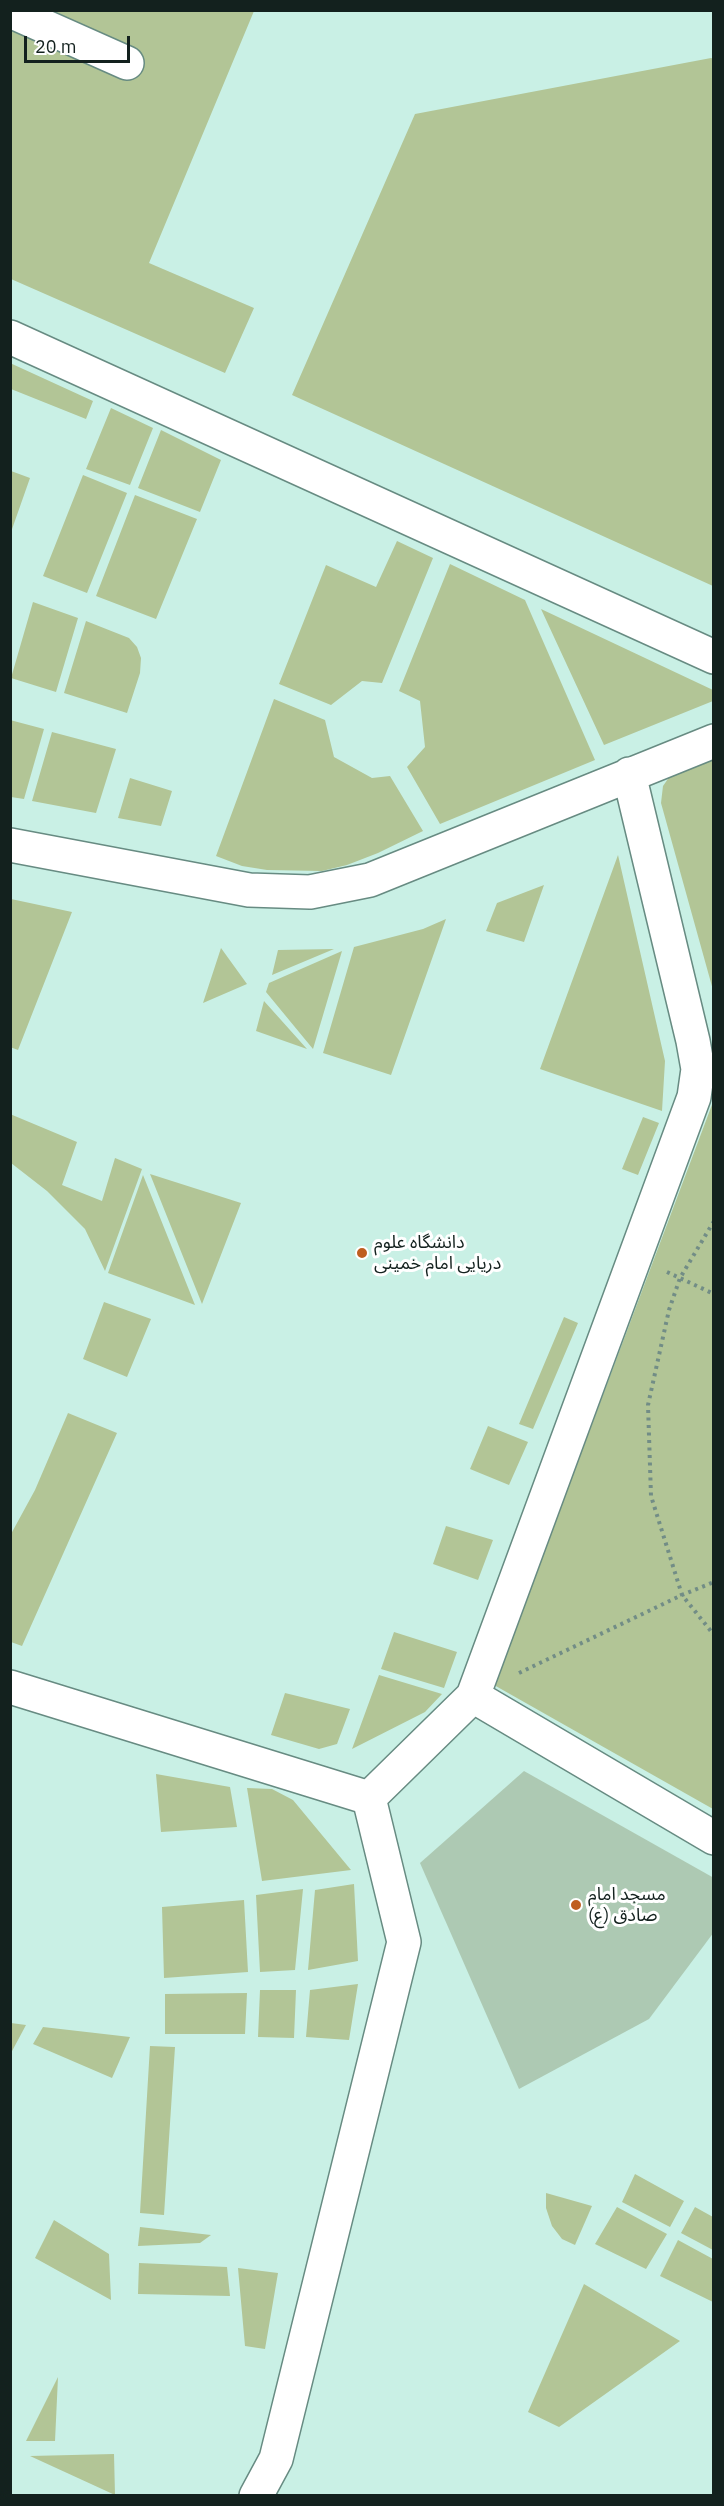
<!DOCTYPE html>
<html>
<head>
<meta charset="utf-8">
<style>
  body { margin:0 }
  #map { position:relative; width:724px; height:2506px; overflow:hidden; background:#c9f0e5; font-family:"IBM Plex Sans",sans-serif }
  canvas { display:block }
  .frame { position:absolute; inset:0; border:12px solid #13211e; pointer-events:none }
  .scale { position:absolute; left:24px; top:36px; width:106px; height:27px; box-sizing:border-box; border:3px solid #13211e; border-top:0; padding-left:8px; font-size:18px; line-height:21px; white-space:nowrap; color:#13211e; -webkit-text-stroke:4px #fff; paint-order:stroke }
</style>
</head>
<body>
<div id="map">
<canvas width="724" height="2506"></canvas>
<div class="frame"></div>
<div class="scale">20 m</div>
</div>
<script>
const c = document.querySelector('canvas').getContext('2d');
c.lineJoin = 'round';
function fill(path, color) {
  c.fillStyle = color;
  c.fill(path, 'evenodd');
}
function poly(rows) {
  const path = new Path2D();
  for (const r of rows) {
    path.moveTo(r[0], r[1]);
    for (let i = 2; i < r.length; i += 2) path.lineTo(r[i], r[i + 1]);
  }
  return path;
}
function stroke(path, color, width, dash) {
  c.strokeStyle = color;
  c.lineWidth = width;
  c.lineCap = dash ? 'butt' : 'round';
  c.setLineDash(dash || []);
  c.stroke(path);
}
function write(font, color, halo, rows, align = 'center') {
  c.font = font + ' "IBM Plex Sans","Noto Sans Arabic",sans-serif';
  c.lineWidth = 6;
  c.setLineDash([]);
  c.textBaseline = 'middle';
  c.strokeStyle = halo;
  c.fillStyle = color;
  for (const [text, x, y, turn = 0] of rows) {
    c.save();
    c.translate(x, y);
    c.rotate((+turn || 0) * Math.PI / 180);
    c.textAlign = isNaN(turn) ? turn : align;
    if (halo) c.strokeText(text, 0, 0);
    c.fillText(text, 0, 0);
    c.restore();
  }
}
fill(poly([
  [11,11,254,11,149,263,254,308,225,373,11,279],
  [711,58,714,59,713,586,292,395,415,114],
  [10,363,93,401,86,419,11,389],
  [111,408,153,428,130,485,86,469],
  [161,430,221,460,200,512,138,488],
  [11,471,30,478,11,532],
  [83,475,127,493,87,593,43,576],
  [135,495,197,519,156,619,96,596],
  [397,541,433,558,382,683,362,681,331,705,279,684,326,565,376,587],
  [450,564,525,600,595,760,440,824,407,767,425,747,420,701,399,691],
  [33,602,78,618,56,692,11,678],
  [541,609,713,690,713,701,604,745],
  [86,621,129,638,137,647,141,658,140,673,127,713,64,693],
  [274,699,325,720,334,757,372,778,390,776,423,831,378,853,347,865,322,871,267,870,242,866,216,856],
  [10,720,44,729,24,799,11,797],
  [52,732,116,749,96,813,32,801],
  [713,756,713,990,661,803,663,786,672,773],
  [130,778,172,791,161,826,118,818],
  [618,855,665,1061,662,1111,540,1069],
  [544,885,524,942,486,931,497,903],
  [11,899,72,912,18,1050,10,1047],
  [446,919,391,1075,323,1053,354,947,423,929],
  [221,948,247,984,203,1003],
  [334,949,272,975,278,950],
  [342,951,313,1049,266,992,269,983],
  [264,1001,307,1049,256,1031],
  [713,1102,713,1809,494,1685],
  [10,1114,77,1142,62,1185,102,1201,115,1158,142,1169,105,1271,85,1229,47,1191,11,1163],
  [643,1117,659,1123,638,1175,622,1169],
  [150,1174,241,1203,202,1304],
  [143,1175,195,1305,108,1273],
  [104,1302,151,1319,127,1377,83,1359],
  [564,1317,578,1323,533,1429,519,1424],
  [68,1413,117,1433,22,1646,11,1642,11,1534,35,1490],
  [488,1426,528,1442,509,1485,470,1469],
  [446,1526,493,1540,478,1580,433,1564],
  [394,1632,457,1652,444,1688,381,1669],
  [379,1675,442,1694,425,1712,352,1749],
  [285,1693,350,1709,337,1744,319,1749,271,1735],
  [156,1774,230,1787,237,1827,161,1832],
  [247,1788,272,1789,293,1800,351,1870,262,1881],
  [354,1884,358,1961,308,1970,315,1890],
  [303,1889,295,1970,260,1972,256,1895],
  [244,1900,248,1972,164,1978,162,1907],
  [358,1984,349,2040,306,2037,310,1990],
  [260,1990,296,1990,294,2038,258,2037],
  [247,1993,245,2034,165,2034,165,1994],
  [11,2023,26,2025,11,2053,10,2023],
  [43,2027,130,2037,112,2078,33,2044],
  [150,2046,175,2047,164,2215,140,2213],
  [635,2174,684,2201,670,2227,622,2202],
  [546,2193,592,2206,575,2245,562,2239,552,2226,546,2208],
  [617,2207,667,2234,646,2269,595,2244],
  [695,2207,713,2217,713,2250,681,2233],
  [54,2220,109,2254,111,2300,35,2258],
  [140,2227,211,2235,200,2243,138,2246],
  [678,2240,713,2259,713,2302,660,2276],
  [139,2263,227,2267,230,2296,138,2294],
  [238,2268,278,2273,265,2349,245,2346],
  [584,2284,680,2341,559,2427,528,2412],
  [58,2377,55,2441,26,2441],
  [114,2454,115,2495,30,2456]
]), '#b2c596');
fill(poly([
  [524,1771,714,1878,714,1932,649,2019,519,2089,420,1863]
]), '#adc9b3');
const minor = poly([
  [10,11,127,63],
  [10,337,714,657],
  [10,845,249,890,310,892,370,880,714,741],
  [10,1687,369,1798,473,1696,694,1097,698,1069,693,1041,629,774],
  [473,1696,714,1838],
  [256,2496,276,2459,404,1942,369,1798]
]);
stroke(minor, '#678b82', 36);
stroke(poly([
  [714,1221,680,1278,669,1310,648,1405,651,1496,682,1595,714,1635],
  [667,1272,714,1294],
  [519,1673,682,1595,714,1582]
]), '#728d86', 4, [3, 4.5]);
stroke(minor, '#fff', 33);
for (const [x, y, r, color] of [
  [362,1253,6,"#bf5e1f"],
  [576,1905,6,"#bf5e1f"]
]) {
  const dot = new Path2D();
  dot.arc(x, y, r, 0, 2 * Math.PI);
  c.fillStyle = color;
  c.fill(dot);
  stroke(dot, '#fff', 2);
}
write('18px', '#13211e', '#fff', [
  ["دانشگاه علوم",374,1243],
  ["دریایی امام خمینی",374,1264],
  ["مسجد امام",588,1895],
  ["صادق (ع)",588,1916]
], 'left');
</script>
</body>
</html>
